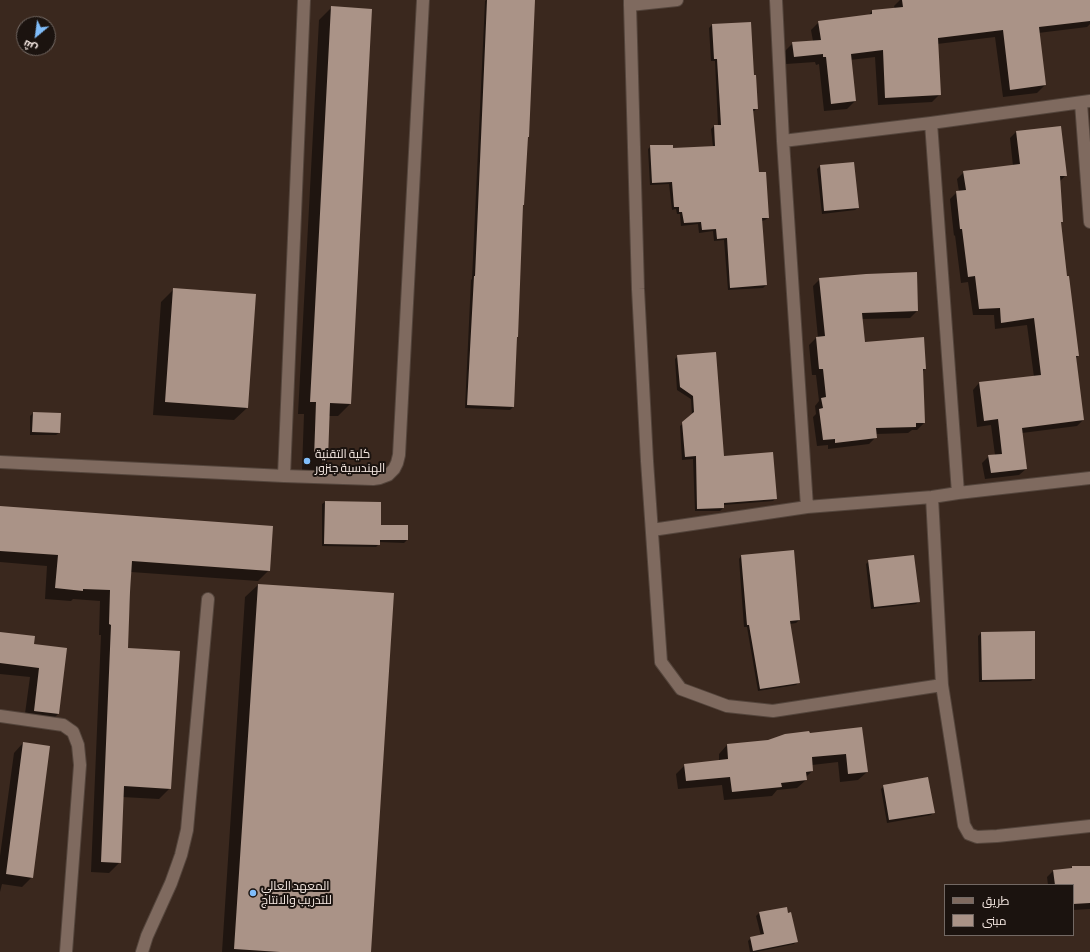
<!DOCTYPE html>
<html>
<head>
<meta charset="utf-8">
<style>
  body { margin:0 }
  #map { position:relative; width:1090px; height:952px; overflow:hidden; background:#3a281e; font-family:"Alegreya Sans",Cairo,sans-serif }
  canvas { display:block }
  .legend { position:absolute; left:944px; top:884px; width:130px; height:52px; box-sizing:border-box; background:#1b130f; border:1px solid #736964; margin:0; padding:5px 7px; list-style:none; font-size:12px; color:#f7eae4 }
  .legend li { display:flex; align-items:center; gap:8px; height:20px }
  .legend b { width:20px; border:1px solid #736964 }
  .north { position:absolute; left:16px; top:16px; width:40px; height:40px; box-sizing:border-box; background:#1b130f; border:1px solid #736964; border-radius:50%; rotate:209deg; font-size:11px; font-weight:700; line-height:16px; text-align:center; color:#f7eae4 }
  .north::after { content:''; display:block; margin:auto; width:14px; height:18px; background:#80bdfa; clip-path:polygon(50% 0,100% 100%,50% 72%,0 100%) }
</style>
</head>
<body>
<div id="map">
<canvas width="1090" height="952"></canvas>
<ul class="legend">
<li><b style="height:5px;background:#7f6a5f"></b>طريق</li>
<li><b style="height:11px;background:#aa9387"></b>مبنى</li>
</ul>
<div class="north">ش</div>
</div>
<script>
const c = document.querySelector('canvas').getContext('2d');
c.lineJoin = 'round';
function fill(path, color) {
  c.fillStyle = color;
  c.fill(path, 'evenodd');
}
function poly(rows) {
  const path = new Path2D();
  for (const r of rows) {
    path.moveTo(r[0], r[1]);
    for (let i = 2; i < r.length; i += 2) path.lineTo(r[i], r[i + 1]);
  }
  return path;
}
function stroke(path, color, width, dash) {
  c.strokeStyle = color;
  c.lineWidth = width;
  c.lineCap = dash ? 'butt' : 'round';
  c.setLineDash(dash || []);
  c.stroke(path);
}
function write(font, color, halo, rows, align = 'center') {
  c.font = font + ' "Alegreya Sans",Cairo,sans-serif';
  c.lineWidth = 4;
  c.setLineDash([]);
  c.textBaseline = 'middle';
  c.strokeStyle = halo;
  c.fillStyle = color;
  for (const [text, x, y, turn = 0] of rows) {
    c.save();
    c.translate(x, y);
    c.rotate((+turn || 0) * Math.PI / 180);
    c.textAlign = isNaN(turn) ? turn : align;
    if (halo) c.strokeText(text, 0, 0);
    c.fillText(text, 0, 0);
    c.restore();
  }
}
fill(poly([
  [486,0,525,0,527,138,522,206,517,337,516,339,513,407,510,410,465,408,471,280,472,279,485,1],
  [900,0,1090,0,1090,24,1087,27,1038,33,1045,85,1037,93,1003,97,995,37,937,44,940,94,932,102,878,105,875,57,850,60,855,101,847,109,824,111,819,64,816,65,815,62,786,64,785,51,793,43,813,41,811,30,819,22,868,16,872,11,895,9,894,6],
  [332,7,350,404,338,416,329,416,327,458,314,471,302,470,304,414,298,414,319,20],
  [712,25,753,76,757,108,754,111,752,111,758,173,768,218,765,220,762,221,766,285,763,288,728,290,724,240,714,241,713,231,699,233,698,224,681,226,680,214,677,214,676,209,672,210,669,184,650,185,648,149,651,146,672,149,713,147,711,129,714,126,718,126,715,61,711,61,709,28],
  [1016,132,1066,175,1059,182,1060,223,1066,278,1078,356,1076,358,1083,420,1077,426,1022,433,1026,469,1019,475,985,479,982,463,989,456,995,455,991,425,977,427,973,390,979,383,1034,377,1027,325,995,329,994,315,973,315,968,282,961,283,955,235,954,236,950,199,957,192,959,192,957,179,964,172,1013,166,1010,138],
  [820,166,858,208,855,210,822,214,817,169],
  [820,279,917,311,910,318,862,319,864,343,925,369,922,372,924,423,917,430,912,430,908,433,876,434,876,437,869,444,828,449,828,445,817,446,813,417,816,414,815,406,819,401,816,375,812,375,809,345,816,338,818,338,813,286],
  [174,289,247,408,234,420,153,415,161,302],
  [678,356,723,457,776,498,773,501,723,505,723,508,720,511,695,511,693,459,682,460,680,426,692,416,691,399,677,390,675,359],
  [33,413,59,433,56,435,30,435,30,416],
  [325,502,380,526,407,540,404,543,379,542,379,544,376,547,322,546,322,504],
  [0,507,269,570,258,581,131,572,127,649,170,788,159,799,122,797,120,862,109,873,91,872,101,635,99,635,100,601,73,599,71,601,45,599,47,566,0,562],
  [793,551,799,620,796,623,790,624,799,682,796,685,758,691,747,627,744,627,739,559,741,556],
  [869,561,919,601,916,604,871,609,866,564],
  [258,585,370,952,222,952,245,597],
  [0,633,33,645,66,649,58,714,48,724,24,721,30,677,0,674],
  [981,633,1034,678,1031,681,979,682,978,636],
  [861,728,867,772,858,780,840,782,838,762,812,765,812,771,806,777,806,780,797,788,777,790,772,796,724,800,722,785,678,789,676,774,685,765,719,761,719,754,727,745,768,741,809,734],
  [23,743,32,877,22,887,2,884,0,892,0,856,14,753],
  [884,786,934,812,931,815,887,823,881,789],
  [1072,867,1090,867,1090,909,1073,910,1073,885,1048,885,1047,877,1054,870,1070,869],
  [786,908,797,941,794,944,756,952,750,952,748,941,751,938,761,936,756,916,759,913]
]), '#0007');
fill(poly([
  [487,0,535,0,529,137,528,137,524,205,523,205,518,337,517,337,514,407,467,405,474,276,475,276],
  [902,0,1090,0,1090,21,1039,27,1046,85,1010,90,1003,30,938,38,941,95,885,98,883,50,851,54,856,101,831,104,826,57,823,57,823,54,794,57,792,42,821,40,818,21,872,14,872,10,903,7],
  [331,6,372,9,351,404,330,403,328,459,314,458,316,402,310,402],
  [751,22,754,75,756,75,758,109,753,109,759,172,766,172,769,218,762,218,767,285,730,288,727,238,717,239,716,229,702,230,701,222,684,223,682,212,679,212,679,207,674,207,672,182,652,183,650,145,673,145,673,148,715,146,714,125,721,125,717,59,714,59,712,24],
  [1061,126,1067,176,1060,176,1063,222,1061,222,1067,276,1069,276,1079,356,1076,356,1084,420,1022,428,1027,469,991,473,988,455,1002,454,998,419,984,421,979,382,1041,375,1034,318,1001,323,1000,308,979,309,975,276,968,277,962,229,960,229,956,191,966,190,963,171,1020,164,1016,131],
  [854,162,859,208,824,211,820,165],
  [917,272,918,311,862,313,865,342,924,337,926,369,923,369,925,423,916,423,916,427,876,428,877,438,835,443,835,439,823,440,819,409,823,408,821,398,826,397,823,369,819,369,816,337,825,336,819,278,866,274],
  [173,288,256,294,248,408,165,402],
  [716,352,724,456,773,452,777,499,724,503,724,508,697,509,696,456,685,457,682,422,694,412,693,396,680,387,677,355],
  [33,412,61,413,60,433,32,432],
  [325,501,381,502,381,525,408,525,408,540,380,540,380,545,324,544],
  [0,506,273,526,270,571,132,561,130,592,128,648,180,651,171,789,124,786,121,863,101,862,111,625,109,624,110,590,83,589,83,591,55,588,58,555,0,551],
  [794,550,800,620,790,621,800,683,760,689,749,625,747,625,741,555],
  [914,555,920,602,874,607,868,560],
  [258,584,394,593,371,952,280,952,234,949],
  [1035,631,1035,679,982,680,981,632],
  [0,632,35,636,34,644,67,648,59,714,34,711,39,668,0,663],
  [862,727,868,772,848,774,846,754,812,757,813,771,806,772,807,780,781,783,782,787,732,792,730,777,686,781,684,764,728,759,727,744,768,740,785,734,809,731,810,733],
  [23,742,50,746,33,878,6,874],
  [928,777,935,813,889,820,883,785],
  [1072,866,1090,866,1090,903,1073,904,1073,885,1055,885,1053,870,1072,868],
  [787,907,788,913,791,912,798,942,753,951,750,937,764,934,759,912]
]), '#aa9387');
const minor = poly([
  [630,0,630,5,677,0],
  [776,0,783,141,807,507,932,497,958,493,1090,478],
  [630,5,638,289,647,461,661,662,681,689,727,706,773,711,942,685,964,825,969,834,977,837,997,836,1090,826],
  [1081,103,1090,222],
  [931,123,958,493],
  [783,141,931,123,1090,101],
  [0,462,284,476,373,479,380,478,388,475,394,469,397,463,399,455,423,0],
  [284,476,304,0],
  [932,497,942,685],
  [652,530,807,507],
  [0,716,63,725,73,732,78,745,80,765,66,952],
  [142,952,147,936,171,883,181,855,187,830,208,599]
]);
stroke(minor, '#54453c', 14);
stroke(minor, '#7f6a5f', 12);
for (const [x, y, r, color] of [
  [307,461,4,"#80bdfa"],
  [253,893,4,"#80bdfa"]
]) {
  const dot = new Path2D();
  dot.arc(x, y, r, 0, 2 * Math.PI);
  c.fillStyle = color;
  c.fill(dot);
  stroke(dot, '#1b130f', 1.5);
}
write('12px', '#f7eae4', '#1b130f', [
  ["كلية التقنية",315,454],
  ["الهندسية جنزور",315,468],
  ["المعهد العالي",261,886],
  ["للتدريب والانتاج",261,900]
], 'left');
</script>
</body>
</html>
